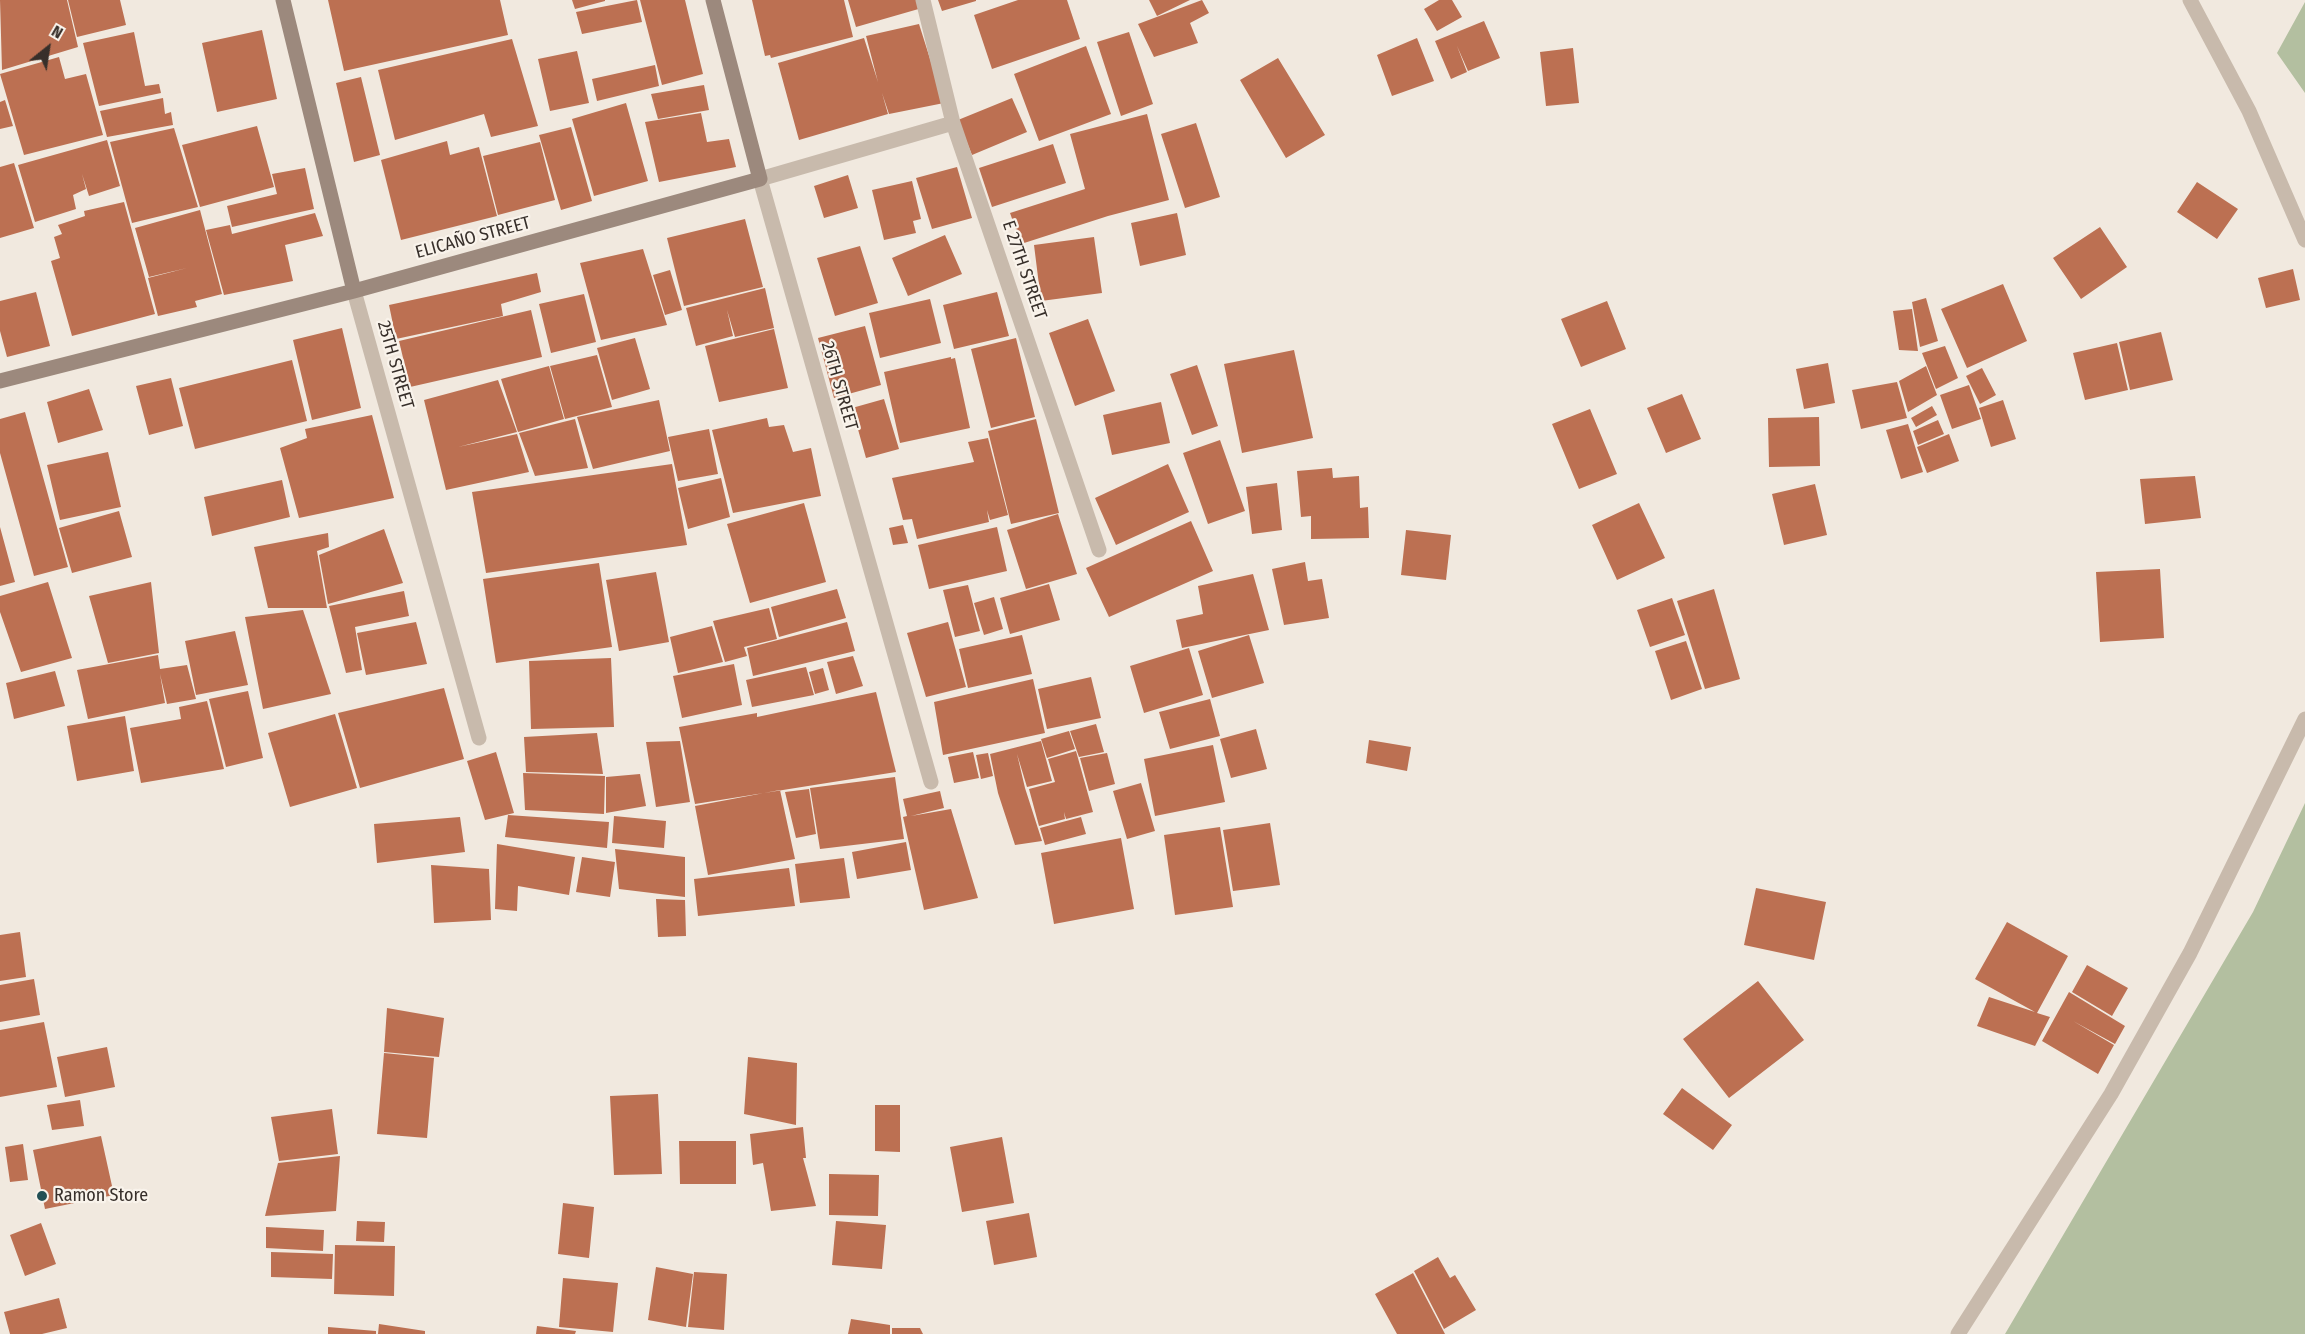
<!DOCTYPE html>
<html>
<head>
<meta charset="utf-8">
<style>
  body { margin:0 }
  #map { position:relative; width:2305px; height:1334px; overflow:hidden; background:#f1e9df; font-family:"Fira Sans Condensed",sans-serif }
  canvas { display:block }
  .north { position:absolute; left:18px; top:18px; width:60px; height:60px; -webkit-text-stroke:4px #f9f3eb; paint-order:stroke; rotate:30deg; font-size:16px; font-weight:700; line-height:24px; text-align:center; color:#372f2a }
  .north::after { content:''; display:block; margin:auto; width:21px; height:27px; background:#372f2a; clip-path:polygon(50% 0,100% 100%,50% 72%,0 100%) }
</style>
</head>
<body>
<div id="map">
<canvas width="2305" height="1334"></canvas>
<div class="north">N</div>
</div>
<script>
const c = document.querySelector('canvas').getContext('2d');
c.lineJoin = 'round';
function fill(path, color) {
  c.fillStyle = color;
  c.fill(path, 'evenodd');
}
function poly(rows) {
  const path = new Path2D();
  for (const r of rows) {
    path.moveTo(r[0], r[1]);
    for (let i = 2; i < r.length; i += 2) path.lineTo(r[i], r[i + 1]);
  }
  return path;
}
function stroke(path, color, width, dash) {
  c.strokeStyle = color;
  c.lineWidth = width;
  c.lineCap = dash ? 'butt' : 'round';
  c.setLineDash(dash || []);
  c.stroke(path);
}
function write(font, color, halo, rows, align = 'center') {
  c.font = font + ' "Fira Sans Condensed",sans-serif';
  c.lineWidth = 4.5;
  c.setLineDash([]);
  c.textBaseline = 'middle';
  c.strokeStyle = halo;
  c.fillStyle = color;
  for (const [text, x, y, turn = 0] of rows) {
    c.save();
    c.translate(x, y);
    c.rotate((+turn || 0) * Math.PI / 180);
    c.textAlign = isNaN(turn) ? turn : align;
    if (halo) c.strokeText(text, 0, 0);
    c.fillText(text, 0, 0);
    c.restore();
  }
}
fill(poly([
  [2305,2,2305,93,2277,53],
  [2305,803,2305,1334,2005,1334,2253,912]
]), '#b3bfa0');
fill(poly([
  [0,0,67,0,78,47,2,70],
  [68,0,120,0,126,25,77,37],
  [328,0,500,0,508,35,344,71],
  [572,0,605,0,605,1,575,9],
  [637,0,642,22,582,34,576,12],
  [640,0,685,0,703,74,662,85],
  [752,0,844,0,853,37,771,58,770,55,765,56],
  [848,0,919,0,922,8,856,27],
  [938,0,976,0,976,1,942,11],
  [1018,0,1067,0,1080,39,992,69,974,15],
  [1149,0,1190,0,1157,16],
  [1202,0,1209,13,1190,23,1198,43,1154,57,1138,24],
  [1439,0,1452,0,1462,17,1437,31,1424,9],
  [1484,21,1500,58,1468,71,1457,46,1467,72,1451,79,1435,41],
  [919,24,944,103,889,114,882,93,888,114,799,140,778,63,864,38,878,82,866,36],
  [262,30,277,99,217,112,202,43],
  [134,32,145,86,159,84,161,93,99,106,83,43],
  [1129,32,1153,104,1121,116,1097,42],
  [1417,38,1434,81,1392,96,1377,55],
  [512,39,538,126,491,137,484,114,395,140,378,70],
  [1086,46,1111,114,1039,141,1014,74],
  [1573,48,1579,103,1546,106,1540,52],
  [577,51,589,103,550,111,538,59],
  [59,57,65,79,86,74,103,135,24,155,0,74],
  [1278,58,1325,135,1286,158,1240,80],
  [655,65,659,86,597,101,592,79],
  [361,77,380,155,354,162,336,83],
  [704,85,709,110,658,119,651,94],
  [163,98,165,114,171,112,173,125,107,137,100,111],
  [1012,98,1027,132,972,155,958,120],
  [5,100,13,126,0,129,0,102],
  [626,103,648,181,594,196,572,119],
  [701,113,707,142,729,139,736,167,659,182,645,122],
  [1147,114,1169,200,1108,216,1021,244,1010,213,1085,189,1070,134],
  [1196,123,1220,197,1185,208,1161,134],
  [257,126,274,187,200,207,182,145],
  [571,127,592,201,561,210,539,135],
  [174,128,198,207,132,223,110,142],
  [107,140,120,186,89,196,82,174,86,189,73,195,76,209,35,222,18,165],
  [447,141,450,155,479,147,497,216,401,240,381,160],
  [540,142,555,200,498,215,483,156],
  [1053,144,1066,183,992,207,979,168],
  [14,163,34,228,0,238,0,167],
  [957,167,972,218,932,229,916,178],
  [305,168,314,209,232,227,227,206,277,194,272,174],
  [848,175,858,208,824,218,814,186],
  [912,181,921,219,913,221,916,233,884,240,872,190],
  [2197,182,2238,209,2217,239,2177,212],
  [124,202,155,314,72,336,51,261,60,258,54,237,62,234,58,225,85,216,84,211],
  [200,210,222,294,195,301,197,307,158,316,148,278,187,268,149,277,135,228],
  [315,213,323,236,285,245,293,281,224,295,206,230,230,225,232,234],
  [1177,213,1186,255,1140,266,1131,223],
  [745,219,763,287,684,306,667,238],
  [2100,227,2127,267,2081,299,2053,258],
  [945,235,962,274,908,296,892,258],
  [1094,237,1102,293,1041,301,1034,245],
  [860,246,878,303,835,316,817,258],
  [643,249,667,325,601,340,580,263],
  [2293,269,2300,300,2266,308,2258,278],
  [670,270,682,310,665,315,653,275],
  [537,273,541,292,501,304,503,316,396,339,389,305],
  [2003,284,2027,341,1967,368,1941,309],
  [765,288,774,328,735,337,727,310,733,336,696,346,686,308],
  [36,292,50,346,7,357,0,331,0,301],
  [997,292,1009,336,954,349,943,305],
  [584,294,596,342,551,353,539,304],
  [1926,298,1938,341,1920,347,1912,302],
  [930,299,941,343,880,358,869,313],
  [1607,301,1626,349,1581,367,1561,319],
  [1912,309,1918,351,1899,350,1893,311],
  [531,310,542,357,410,387,399,341],
  [1088,319,1115,391,1075,406,1049,333],
  [865,326,881,385,834,398,818,338],
  [342,328,361,408,312,420,293,340],
  [774,329,788,388,719,402,705,346],
  [2161,332,2173,380,2130,390,2119,342],
  [635,338,650,389,612,400,597,348],
  [1016,338,1035,417,991,428,971,349],
  [2117,343,2128,390,2085,400,2073,353],
  [1945,346,1958,378,1936,389,1922,353],
  [1294,350,1313,438,1242,453,1224,364],
  [597,355,612,407,565,419,550,366],
  [951,357,951,359,955,358,970,428,900,443,884,372],
  [292,360,307,421,195,449,179,388],
  [1828,363,1835,403,1804,409,1796,369],
  [1197,365,1218,426,1192,435,1170,374],
  [549,366,564,419,518,432,501,379],
  [1926,366,1937,395,1908,412,1899,381],
  [1982,368,1996,395,1980,404,1966,376],
  [171,378,183,426,149,435,136,386],
  [498,380,517,432,458,447,517,434,529,472,446,490,424,400],
  [1897,382,1907,418,1861,429,1852,390],
  [1969,385,1981,419,1952,429,1940,395],
  [89,389,103,430,58,443,47,402],
  [1682,394,1701,439,1666,453,1647,408],
  [884,399,899,449,866,458,852,408],
  [659,400,670,451,593,469,577,417],
  [2003,400,2016,439,1991,447,1979,408],
  [1161,402,1170,443,1112,455,1103,415],
  [1932,406,1937,415,1916,427,1911,418],
  [1590,409,1617,474,1579,489,1552,424],
  [25,412,68,567,34,576,0,453,0,419],
  [372,415,394,498,299,518,280,448,307,438,305,429],
  [1819,417,1820,466,1769,467,1768,418],
  [767,418,769,427,784,425,793,452,811,448,821,496,733,513,712,430],
  [575,419,588,468,535,476,519,433],
  [1036,419,1059,513,1011,524,988,431],
  [1938,420,1944,434,1918,445,1913,431],
  [1908,424,1923,472,1901,479,1886,430],
  [709,429,718,474,678,481,668,437],
  [1949,434,1959,461,1927,473,1917,447],
  [988,438,1008,515,990,520,987,510,989,522,917,539,912,519,903,520,892,478,974,462,968,442],
  [1220,440,1245,511,1208,524,1183,453],
  [108,452,121,507,60,520,47,465],
  [672,464,687,545,486,573,472,492],
  [1168,464,1189,512,1116,545,1095,498],
  [1332,468,1333,478,1359,476,1360,508,1368,507,1369,538,1311,539,1311,516,1301,517,1297,471],
  [2195,476,2201,518,2145,524,2140,479],
  [721,478,730,517,688,529,678,488],
  [282,480,290,517,212,536,204,497],
  [1277,483,1282,530,1252,534,1246,487],
  [1815,484,1827,535,1784,545,1772,494],
  [804,503,826,582,750,603,727,524],
  [1639,503,1665,558,1617,580,1592,525],
  [119,511,132,557,72,573,59,528],
  [1058,514,1077,574,1026,589,1007,530],
  [1191,521,1213,571,1109,617,1086,568],
  [903,525,908,543,893,545,889,528],
  [0,527,15,582,0,586],
  [997,527,1007,571,929,589,918,545],
  [384,529,403,583,328,604,319,555],
  [1406,530,1451,535,1446,580,1401,575],
  [328,533,329,547,317,551,327,608,268,608,254,547],
  [1305,562,1308,581,1322,579,1329,618,1284,625,1272,569],
  [599,563,612,647,496,663,483,579],
  [2160,569,2164,638,2100,642,2096,572],
  [656,572,669,642,619,651,606,580],
  [1253,574,1269,630,1182,648,1176,620,1203,614,1198,586],
  [48,582,72,658,21,672,0,612,0,596],
  [151,582,159,653,108,663,89,596],
  [1049,584,1060,620,1010,634,1000,598],
  [968,585,980,631,955,637,943,590],
  [837,589,846,618,779,637,771,607],
  [1714,589,1740,679,1705,689,1677,601],
  [404,591,409,616,355,627,362,670,346,673,329,606],
  [994,597,1003,629,984,635,974,603],
  [1672,598,1685,635,1650,647,1637,610],
  [769,608,777,639,744,647,747,656,725,662,713,621],
  [303,610,331,694,263,709,245,617],
  [416,622,427,664,366,675,357,633],
  [847,622,855,651,753,676,747,648],
  [948,622,966,687,926,697,907,633],
  [712,626,723,662,678,673,670,637],
  [235,631,248,685,196,695,185,641],
  [1022,635,1032,674,968,688,959,649],
  [1249,635,1264,683,1212,698,1198,651],
  [1686,641,1702,689,1671,700,1655,651],
  [1189,648,1203,695,1144,713,1130,666],
  [158,655,160,669,187,665,196,699,167,704,160,674,165,703,88,719,77,670],
  [853,656,863,686,836,694,827,662],
  [611,658,614,727,531,729,529,661],
  [734,664,742,705,682,718,673,676],
  [806,667,814,695,752,707,746,680],
  [823,668,829,690,815,694,809,672],
  [55,671,65,706,14,719,6,683],
  [1091,677,1101,718,1047,729,1038,689],
  [1033,679,1045,733,943,755,934,702],
  [444,688,464,759,360,788,338,713],
  [248,691,263,758,226,767,209,699],
  [876,692,896,772,695,804,679,727,757,713,757,717],
  [1210,699,1220,736,1170,749,1159,712],
  [207,701,224,769,141,783,130,728,181,719,179,707],
  [335,714,357,788,290,807,268,733],
  [125,716,134,771,77,781,67,726],
  [1096,724,1104,752,1079,757,1070,731],
  [1256,729,1267,769,1231,778,1220,739],
  [1069,731,1075,749,1047,758,1041,739],
  [597,733,603,774,526,772,524,737],
  [1369,740,1411,747,1407,771,1366,763],
  [680,741,690,802,656,807,646,742],
  [1041,741,1052,781,1027,787,1017,754,1025,788,1042,841,1015,845,998,793,990,754],
  [1213,745,1225,802,1155,816,1144,759],
  [1076,751,1093,812,1066,819,1064,812,1065,819,1039,826,1029,789,1055,782,1048,759],
  [496,752,514,813,485,820,467,761],
  [973,752,979,778,954,783,948,757],
  [988,753,993,776,981,779,976,755],
  [1107,753,1115,784,1089,791,1080,758],
  [523,773,605,776,604,814,525,810],
  [640,774,646,806,606,813,606,777],
  [895,777,904,839,820,849,810,788],
  [1141,783,1155,831,1127,839,1113,791],
  [809,789,816,834,796,838,785,792],
  [780,790,795,859,708,875,695,806],
  [940,791,944,808,911,816,951,809,978,898,924,910,903,817,907,816,903,799],
  [508,815,609,822,607,848,505,837],
  [614,816,666,821,664,848,612,843],
  [460,817,465,852,377,863,374,824],
  [1081,817,1086,834,1045,845,1040,828],
  [1270,823,1280,885,1233,891,1223,830],
  [1220,827,1233,907,1175,915,1164,835],
  [1121,838,1134,909,1054,924,1041,853],
  [906,842,911,870,857,879,852,852],
  [497,844,575,857,569,895,518,886,517,911,495,909],
  [615,849,685,857,685,897,619,889],
  [582,857,615,862,610,897,576,892],
  [844,858,850,898,800,903,795,864],
  [431,865,489,869,491,920,434,923],
  [789,868,795,906,698,916,694,879],
  [1756,888,1826,902,1814,960,1744,945],
  [656,899,685,900,686,936,658,937],
  [2007,922,2068,956,2037,1013,2050,1017,2035,1046,1977,1026,1989,997,2035,1012,1975,979],
  [20,932,26,977,0,981,0,935],
  [2087,965,2128,988,2112,1016,2072,992],
  [34,979,40,1015,0,1022,0,985],
  [1758,981,1804,1040,1729,1098,1683,1039],
  [2069,992,2125,1026,2115,1044,2073,1021,2114,1045,2098,1074,2042,1041],
  [387,1008,444,1018,439,1057,384,1052],
  [44,1022,57,1087,0,1097,0,1030],
  [107,1047,115,1087,65,1097,57,1057],
  [384,1053,434,1058,427,1138,377,1134],
  [748,1057,797,1063,796,1125,744,1114],
  [1682,1088,1732,1125,1713,1150,1663,1114],
  [658,1094,662,1174,614,1175,610,1096],
  [80,1100,84,1126,52,1130,47,1105],
  [875,1105,900,1105,900,1152,875,1151],
  [332,1109,338,1154,279,1161,271,1117],
  [803,1127,806,1158,803,1158,816,1206,771,1211,763,1163,753,1165,750,1134],
  [101,1136,114,1195,45,1209,33,1150],
  [1002,1137,1014,1203,962,1212,950,1147],
  [679,1141,736,1141,736,1184,680,1184],
  [23,1144,28,1180,10,1182,5,1147],
  [340,1156,336,1211,265,1216,278,1163],
  [829,1174,879,1175,878,1216,829,1215],
  [563,1203,594,1207,589,1258,558,1254],
  [1029,1213,1037,1257,994,1265,986,1221],
  [357,1221,385,1222,384,1242,356,1241],
  [836,1221,886,1225,882,1269,832,1265],
  [41,1223,56,1264,25,1276,10,1235],
  [266,1227,324,1230,323,1251,266,1248],
  [335,1245,395,1246,394,1296,334,1294],
  [271,1252,333,1254,332,1279,271,1277],
  [1438,1257,1450,1278,1455,1275,1476,1310,1444,1329,1414,1271],
  [656,1267,693,1274,686,1327,648,1320],
  [694,1272,727,1274,724,1330,688,1327],
  [1413,1273,1445,1334,1397,1334,1375,1294],
  [563,1278,618,1283,613,1332,559,1327],
  [59,1298,67,1328,42,1334,10,1334,4,1312],
  [851,1319,890,1325,890,1334,848,1334],
  [379,1324,425,1331,425,1334,378,1334],
  [537,1326,576,1331,575,1334,536,1334],
  [328,1327,376,1331,376,1334,328,1334],
  [892,1328,920,1328,923,1334,892,1334]
]), '#bc7052');
stroke(poly([
  [923,0,953,123,1099,550],
  [2190,0,2249,111,2305,240],
  [354,291,479,738],
  [931,782,760,179,953,123],
  [1958,1334,2111,1094,2190,953,2305,719]
]), '#c8baac', 15);
stroke(poly([
  [283,0,354,291],
  [0,381,354,291,760,179,713,0]
]), '#9c897d', 15);
for (const [x, y, r, color] of [
  [42,1196,6,"#235055"]
]) {
  const dot = new Path2D();
  dot.arc(x, y, r, 0, 2 * Math.PI);
  c.fillStyle = color;
  c.fill(dot);
  stroke(dot, '#f9f3eb', 2);
}
write('18px', '#372f2a', '#f9f3eb', [
  ["ELICAÑO STREET",473,238,-15],
  ["E 27TH STREET",1024,270,71],
  ["25TH STREET",395,365,74],
  ["26TH STREET",839,386,74]
]);
write('18px', '#372f2a', '#f9f3eb', [
  ["Ramon Store",54,1196]
], 'left');
</script>
</body>
</html>
